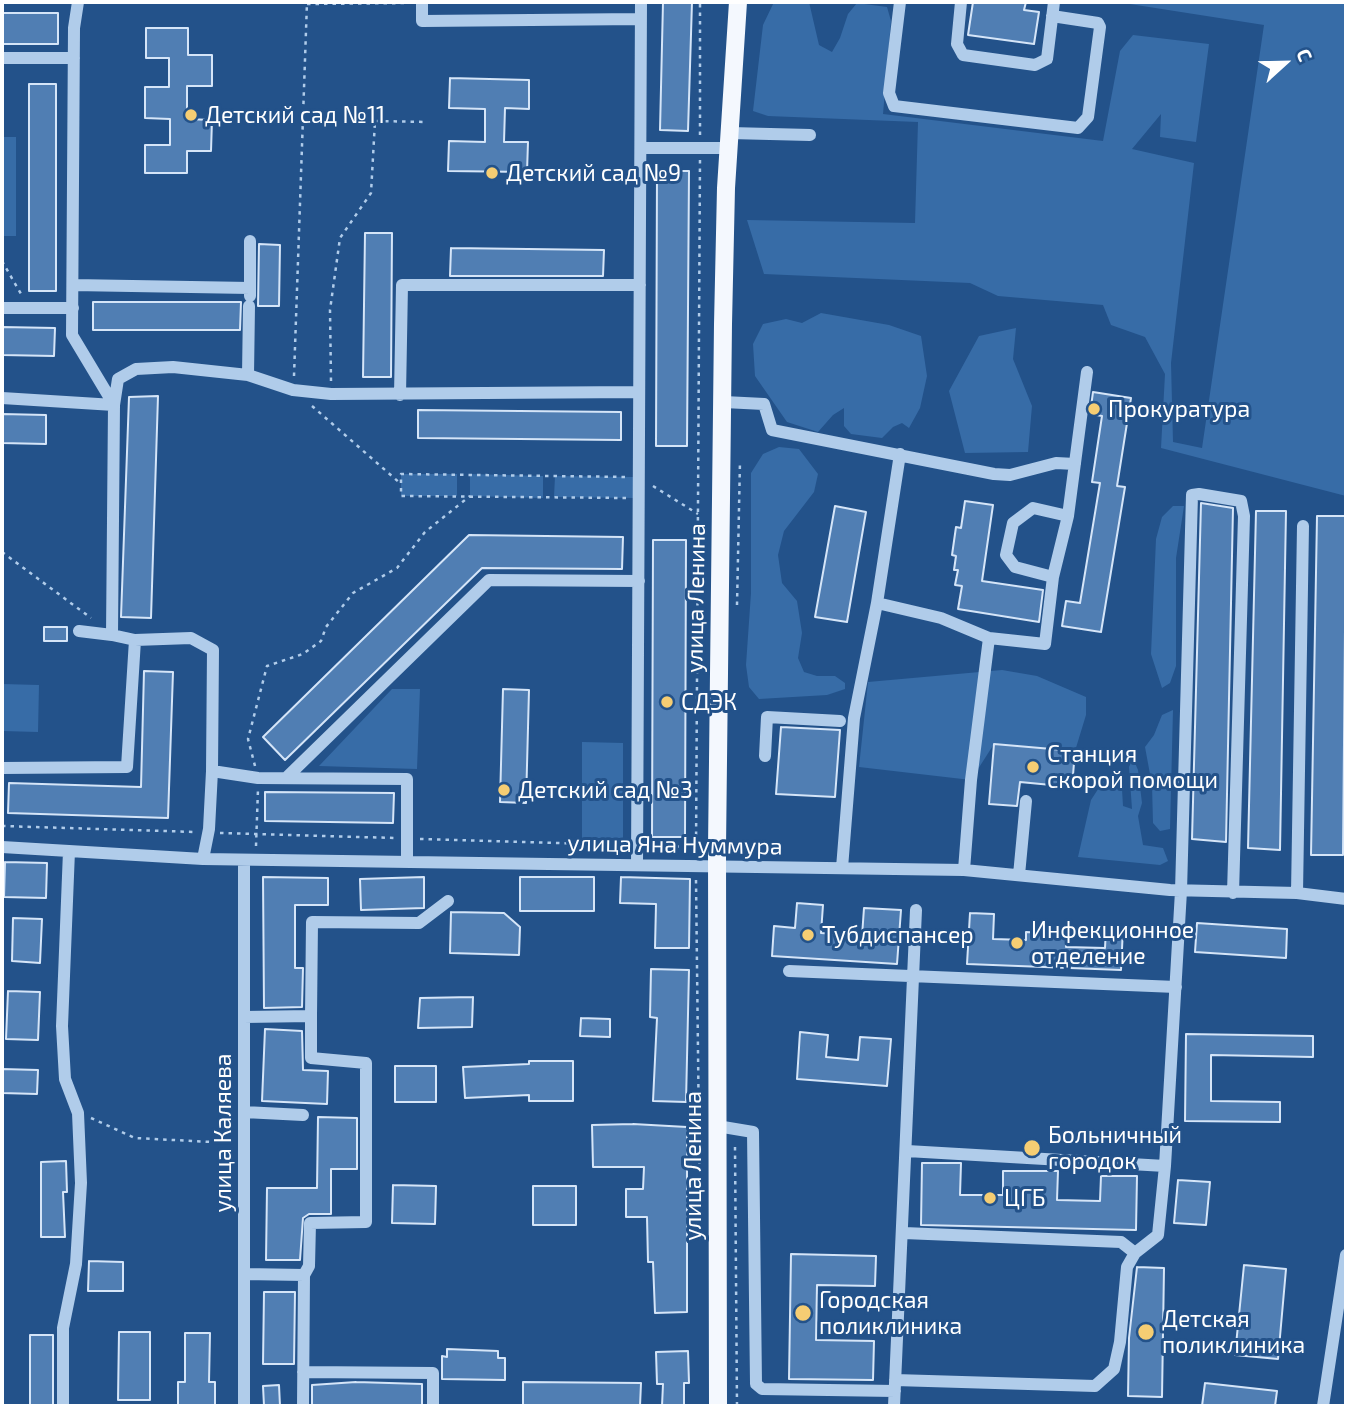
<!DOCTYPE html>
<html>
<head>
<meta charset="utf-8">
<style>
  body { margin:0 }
  #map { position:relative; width:1348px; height:1408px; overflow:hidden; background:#23528a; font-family:"Exo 2",sans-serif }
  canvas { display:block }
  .frame { position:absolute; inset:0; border:4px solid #fff; pointer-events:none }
  .north { position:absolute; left:1250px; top:28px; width:70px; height:70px; -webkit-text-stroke:5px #23528a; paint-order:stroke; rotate:68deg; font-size:19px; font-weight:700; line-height:28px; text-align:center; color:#fff }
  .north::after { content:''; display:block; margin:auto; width:24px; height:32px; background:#fff; clip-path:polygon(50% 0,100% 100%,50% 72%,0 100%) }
</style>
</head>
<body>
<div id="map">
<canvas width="1348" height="1408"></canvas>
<div class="frame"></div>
<div class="north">С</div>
</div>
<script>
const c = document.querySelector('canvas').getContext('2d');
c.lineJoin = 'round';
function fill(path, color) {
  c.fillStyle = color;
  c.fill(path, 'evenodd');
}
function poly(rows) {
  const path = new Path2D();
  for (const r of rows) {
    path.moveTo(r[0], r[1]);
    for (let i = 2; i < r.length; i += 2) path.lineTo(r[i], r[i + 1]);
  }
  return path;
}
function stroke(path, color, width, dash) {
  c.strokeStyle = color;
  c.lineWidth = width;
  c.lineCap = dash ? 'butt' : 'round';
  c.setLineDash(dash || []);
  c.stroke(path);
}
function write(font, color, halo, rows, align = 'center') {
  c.font = font + ' "Exo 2",sans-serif';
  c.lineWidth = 6;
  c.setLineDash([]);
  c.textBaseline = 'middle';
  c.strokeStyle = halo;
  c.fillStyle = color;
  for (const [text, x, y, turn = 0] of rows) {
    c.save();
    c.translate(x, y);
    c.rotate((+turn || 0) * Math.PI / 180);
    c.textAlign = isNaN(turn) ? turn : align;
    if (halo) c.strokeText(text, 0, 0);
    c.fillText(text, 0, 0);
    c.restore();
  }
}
fill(poly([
  [774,2,809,2,819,45,832,52,840,38,848,14,857,3,887,7,891,21,883,114,1103,141,1120,51,1133,35,1209,44,1196,142,1160,137,1161,114,1132,149,1194,163,1171,363,1173,442,1202,448,1264,25,1117,2,1346,2,1346,496,1161,448,1165,374,1145,337,1111,325,1103,305,998,296,970,283,764,274,747,220,915,223,918,122,768,116,753,111,763,25],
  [2,137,16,137,16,236,2,236],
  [821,313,889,325,921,336,927,376,920,408,909,428,902,423,893,427,882,438,851,434,844,426,844,408,833,415,818,432,787,422,755,376,753,344,763,324,786,319,802,323],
  [1016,328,1013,359,1032,406,1028,452,965,453,949,391,979,336],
  [779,447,799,449,818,474,814,492,784,531,778,555,782,583,797,601,802,633,798,658,804,672,817,676,835,676,845,683,845,689,827,695,759,699,749,687,746,665,751,593,751,473,763,454],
  [401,474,457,474,457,496,401,496],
  [470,474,543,476,543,498,470,496],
  [555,476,634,477,634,498,554,497],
  [1173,506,1184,506,1176,558,1176,666,1170,683,1162,688,1151,654,1156,539,1162,517],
  [1002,670,1037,676,1086,697,1086,715,1075,751,994,744,971,780,859,767,868,682],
  [2,684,39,685,38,732,2,731],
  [392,689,420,689,417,769,319,766],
  [1173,710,1170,829,1160,831,1153,823,1152,785,1145,747,1154,735,1162,715],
  [582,742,623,743,623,838,582,838],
  [1133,758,1138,770,1142,803,1138,816,1143,845,1163,848,1168,861,1160,865,1078,857,1091,800,1104,780,1121,772,1123,806,1132,809,1129,767]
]), '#376ca7');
const building = poly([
  [663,2,692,2,688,131,660,130,663,2],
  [973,2,1026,2,1024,10,1039,12,1034,44,968,35,973,2],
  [2,13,58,13,58,44,2,44,2,13],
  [146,28,188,28,188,55,212,55,212,86,187,86,187,119,212,120,211,151,187,151,187,173,145,173,145,145,170,145,170,119,145,118,145,87,169,87,169,58,146,58,146,28],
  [450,78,529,80,529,109,505,108,504,142,528,142,527,172,448,171,449,141,485,142,485,109,449,108,450,78],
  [29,84,56,84,56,291,29,291,29,84],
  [657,171,689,171,687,446,656,446,657,171],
  [365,233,392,233,391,377,363,377,365,233],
  [259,244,280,245,279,306,258,306,259,244],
  [451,248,604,250,603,276,450,276,451,248],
  [93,302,241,302,240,330,93,330,93,302],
  [2,327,55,328,54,356,2,355,2,327],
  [1093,392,1131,398,1117,486,1125,487,1101,632,1062,626,1066,601,1080,603,1100,483,1092,482,1102,416,1090,414,1093,392],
  [158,396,151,618,121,617,129,397,158,396],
  [418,410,621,412,621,440,418,438,418,410],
  [2,414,46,415,46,444,2,443,2,414],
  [965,501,993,505,982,581,1043,590,1039,622,958,609,962,586,955,585,958,570,954,570,956,556,952,555,956,527,961,528,965,501],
  [1201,503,1233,508,1226,842,1192,839,1201,503],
  [835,506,866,512,847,622,815,617,835,506],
  [1256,511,1286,511,1280,850,1248,848,1256,511],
  [1317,516,1346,516,1343,855,1311,855,1317,516],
  [469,535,623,537,622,569,482,568,285,760,263,737,469,535],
  [653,540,686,540,685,837,652,837,653,540],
  [44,627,67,627,67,641,44,641,44,627],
  [144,671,173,672,168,818,8,813,9,783,141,787,144,671],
  [503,689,529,690,526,803,500,802,503,689],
  [781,727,840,730,835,797,776,794,781,727],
  [994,744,1075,751,1072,787,1020,782,1017,806,989,804,994,744],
  [265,792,394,793,393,823,265,821,265,792],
  [5,862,47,863,46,898,4,897,5,862],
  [263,877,328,878,328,905,295,905,295,968,303,968,302,1007,264,1008,263,877],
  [424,877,424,908,361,910,360,879,424,877],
  [520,877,594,877,594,911,520,911,520,877],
  [621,877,690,879,689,948,655,948,656,904,620,903,621,877],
  [797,903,823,905,821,933,862,936,864,908,901,910,897,964,772,956,774,926,795,928,797,903],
  [451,912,504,913,520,927,519,955,450,953,451,912],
  [970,913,994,914,993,939,1026,940,1026,932,1066,934,1066,947,1105,948,1106,928,1123,928,1121,970,967,964,970,913],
  [13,918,42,919,40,963,12,961,13,918],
  [1197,923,1287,929,1286,958,1195,952,1197,923],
  [651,969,689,970,686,1102,653,1101,657,1018,650,1017,651,969],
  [8,991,40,992,38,1040,6,1039,8,991],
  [473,997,472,1027,418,1028,420,998,473,997],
  [581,1018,610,1019,610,1037,580,1036,581,1018],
  [265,1029,302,1031,303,1070,328,1071,327,1104,262,1101,265,1029],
  [800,1032,828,1035,826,1057,858,1060,860,1037,891,1039,887,1086,797,1079,800,1032],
  [1186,1034,1313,1036,1313,1057,1211,1055,1211,1101,1280,1102,1280,1122,1185,1121,1186,1034],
  [529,1061,573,1061,573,1101,529,1101,529,1095,465,1098,463,1067,529,1064,529,1061],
  [395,1066,436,1066,436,1102,395,1102,395,1066],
  [2,1069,38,1070,37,1094,2,1093,2,1069],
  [318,1117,357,1118,357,1169,331,1169,331,1214,309,1214,303,1218,300,1260,266,1260,267,1188,317,1188,318,1117],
  [633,1124,687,1127,687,1312,655,1313,653,1262,648,1262,647,1217,626,1217,626,1189,643,1189,644,1167,593,1167,592,1125,633,1124],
  [66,1161,67,1192,63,1192,65,1237,41,1237,41,1162,66,1161],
  [922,1163,961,1163,960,1195,1003,1195,1003,1171,1058,1171,1057,1200,1100,1201,1101,1176,1137,1176,1136,1230,921,1225,922,1163],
  [1178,1180,1210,1182,1206,1225,1174,1223,1178,1180],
  [393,1185,436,1186,435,1224,392,1223,393,1185],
  [533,1186,576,1186,576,1225,533,1225,533,1186],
  [791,1254,876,1256,875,1286,817,1285,816,1340,874,1341,873,1380,789,1379,791,1254],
  [89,1261,123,1262,123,1291,88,1291,89,1261],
  [1244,1265,1286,1269,1278,1359,1235,1355,1244,1265],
  [1137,1267,1164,1268,1162,1397,1128,1396,1129,1338,1137,1267],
  [264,1292,295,1292,294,1364,263,1364,264,1292],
  [119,1332,150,1332,150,1400,118,1400,119,1332],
  [185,1333,210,1333,209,1382,215,1382,215,1406,178,1406,178,1382,185,1382,185,1333],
  [30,1335,53,1335,53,1406,30,1406,30,1335],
  [447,1349,498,1351,498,1358,505,1358,505,1380,442,1379,442,1356,447,1357,447,1349],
  [688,1351,689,1383,684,1383,684,1406,662,1406,663,1384,657,1384,656,1352,688,1351],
  [356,1382,422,1384,422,1406,312,1406,312,1385,356,1382],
  [523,1382,641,1383,640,1406,523,1406,523,1382],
  [1205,1383,1277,1391,1275,1406,1202,1406,1205,1383],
  [279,1385,280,1406,264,1406,263,1386,279,1385]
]);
fill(building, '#507eb3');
stroke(building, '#d5e5f8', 2);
stroke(poly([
  [307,4,409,3],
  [700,135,700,2],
  [2,261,21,294],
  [294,376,307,2],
  [331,381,330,310,340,238,371,193,375,121,427,122],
  [312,406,401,484],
  [653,486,698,514],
  [626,498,401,496,401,474,628,477],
  [2,552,91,618],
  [737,605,740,461],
  [255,766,248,739,267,666,303,654,321,641,326,627,353,593,397,568,425,532,470,496],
  [2,826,196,832],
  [220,833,395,838],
  [420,839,623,845],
  [256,846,258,789],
  [650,846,703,847],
  [696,852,700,159],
  [696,880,700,1223],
  [91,1118,135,1138,231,1143],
  [735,1147,737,1406]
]), '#b0ccea', 2.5, [3.5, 5]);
stroke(poly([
  [78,2,74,28,72,335,114,405],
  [422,2,422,21,640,19],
  [900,2,889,93,894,106,1078,128,1088,117,1100,27,1098,23,1052,16],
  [961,2,957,44,963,55,1035,65,1047,59,1054,2],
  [2,58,74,58],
  [730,133,810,135],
  [641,148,729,148],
  [73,285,250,288],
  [250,296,250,241],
  [2,308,73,308],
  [248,375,249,306],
  [400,395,402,285,640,285],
  [2,398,114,405],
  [724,402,764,404,772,430,994,474,1010,475,1056,463,1075,464],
  [1053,577,1015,567,1006,555,1013,523,1033,508,1068,516],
  [877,603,941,618,989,638,971,780,964,870],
  [79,631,112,635],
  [989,638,1045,644,1053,577,1068,516,1087,372],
  [765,756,767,717,840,721],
  [2,768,127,767,135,640],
  [212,771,258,778,407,779,407,862],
  [286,778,489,580,639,581],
  [2,847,203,859,964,870,1170,890,1297,893,1346,899],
  [203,859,209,829,212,771,213,650,191,638,135,640,112,635,114,405,118,379,136,369,173,367,248,375,293,390,331,394,639,392],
  [244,860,244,1406],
  [637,865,641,2],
  [842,868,854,718,877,603,900,454],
  [1019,875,1026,801],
  [1297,893,1303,526],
  [789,971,1176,987],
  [311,1016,312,922,419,923,448,901],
  [244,1017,311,1016,311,1058,366,1063,366,1222,310,1223,309,1266,304,1275,244,1274],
  [244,1112,303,1115],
  [717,1126,753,1132,756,1384,762,1389,895,1391],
  [907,1151,1165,1166],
  [904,1233,1121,1242,1135,1253],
  [303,1372,433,1373,433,1406],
  [895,1380,1095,1386,1114,1369,1120,1342,1127,1267,1135,1253,1158,1235,1165,1166,1181,891,1192,495,1199,494,1241,501,1244,516,1233,893],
  [63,1406,63,1328,76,1264,81,1183,78,1113,65,1079,62,1026,69,851],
  [303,1406,304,1275],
  [894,1406,916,910],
  [1323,1406,1346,1255]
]), '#b0ccea', 12);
stroke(poly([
  [718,1406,717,848,723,324,726,188,738,2]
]), '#f4f8fe', 18);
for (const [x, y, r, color] of [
  [191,115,7,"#f5cd73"],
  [492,173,7,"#f5cd73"],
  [1094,409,7,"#f5cd73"],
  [667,702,7,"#f5cd73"],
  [1033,767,7,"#f5cd73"],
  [504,790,7,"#f5cd73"],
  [808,935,7,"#f5cd73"],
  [1017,943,7,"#f5cd73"],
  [1032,1148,9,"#f5cd73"],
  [990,1198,7,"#f5cd73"],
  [803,1313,9,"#f5cd73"],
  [1146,1332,9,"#f5cd73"]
]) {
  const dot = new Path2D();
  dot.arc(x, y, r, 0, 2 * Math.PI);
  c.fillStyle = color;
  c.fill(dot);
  stroke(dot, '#23528a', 2.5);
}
write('23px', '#fff', '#23528a', [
  ["Детский сад №11",205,115],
  ["Детский сад №9",506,173],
  ["Прокуратура",1108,409],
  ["СДЭК",681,702],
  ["Станция",1047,754],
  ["скорой помощи",1047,780],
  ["Детский сад №3",518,790],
  ["Инфекционное",1031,930],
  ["отделение",1031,956],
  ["Тубдиспансер",822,935],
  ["Больничный",1048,1135],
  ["городок",1048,1161],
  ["ЦГБ",1004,1198],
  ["Городская",819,1300],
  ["поликлиника",819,1326],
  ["Детская",1162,1319],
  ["поликлиника",1162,1345]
], 'left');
write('23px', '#fff', '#23528a', [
  ["улица Ленина",696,598,-89],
  ["улица Яна Нуммура",675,845,1],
  ["улица Каляева",223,1133,-90],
  ["улица Ленина",693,1166,-90]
]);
</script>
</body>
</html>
